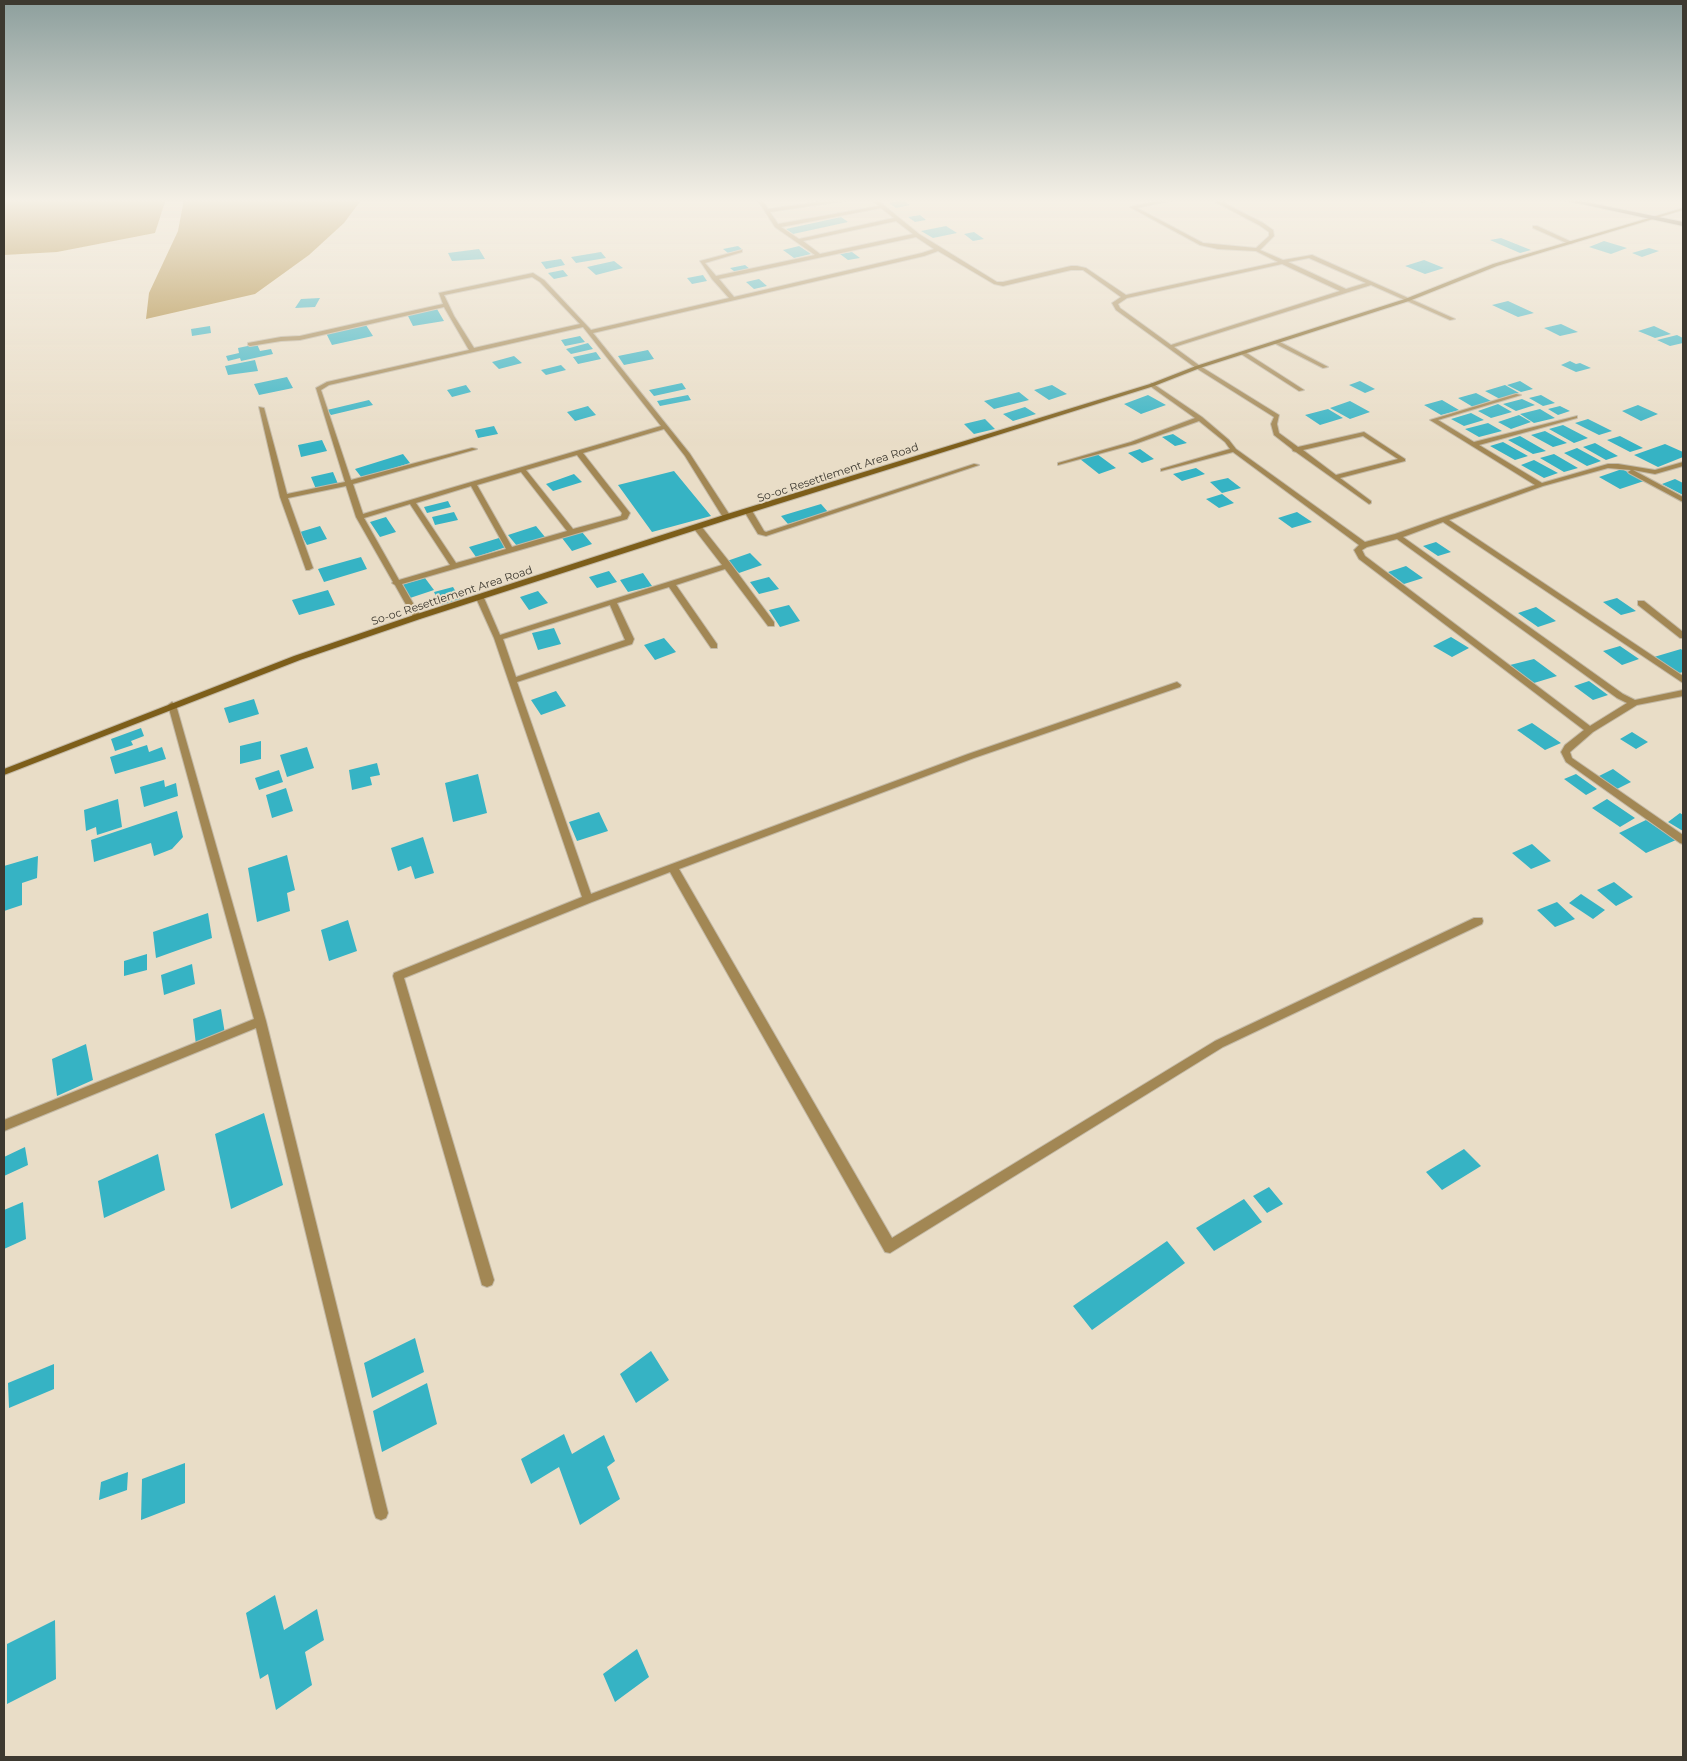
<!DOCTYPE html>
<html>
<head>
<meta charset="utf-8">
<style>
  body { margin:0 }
  #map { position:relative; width:1687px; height:1761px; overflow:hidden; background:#e9ddc7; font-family:Montserrat,sans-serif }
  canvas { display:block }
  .frame { position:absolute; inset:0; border:5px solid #3d3930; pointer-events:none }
</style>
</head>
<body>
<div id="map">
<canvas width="1687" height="1761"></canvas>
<div class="frame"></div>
</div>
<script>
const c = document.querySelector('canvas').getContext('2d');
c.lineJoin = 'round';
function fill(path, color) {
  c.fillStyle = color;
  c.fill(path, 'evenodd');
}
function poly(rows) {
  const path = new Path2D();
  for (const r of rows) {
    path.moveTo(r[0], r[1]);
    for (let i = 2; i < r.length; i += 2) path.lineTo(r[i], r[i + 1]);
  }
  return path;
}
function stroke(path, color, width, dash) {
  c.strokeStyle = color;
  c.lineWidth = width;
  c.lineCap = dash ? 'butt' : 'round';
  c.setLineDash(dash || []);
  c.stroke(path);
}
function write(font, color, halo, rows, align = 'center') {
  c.font = font + ' Montserrat,sans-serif';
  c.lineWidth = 4;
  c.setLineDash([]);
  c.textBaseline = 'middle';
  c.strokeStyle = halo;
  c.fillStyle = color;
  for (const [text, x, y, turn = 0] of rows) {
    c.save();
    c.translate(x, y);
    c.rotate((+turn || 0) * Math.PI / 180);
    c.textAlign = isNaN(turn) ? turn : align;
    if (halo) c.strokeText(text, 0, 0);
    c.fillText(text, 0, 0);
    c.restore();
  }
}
fill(poly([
  [4,199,166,199,155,233,57,252,4,255],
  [184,199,362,199,344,223,309,255,255,294,146,319,149,293,178,231]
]), '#a57f2d');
fill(poly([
  [903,200,910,205,896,208,889,203],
  [920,215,926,220,915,222,908,217],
  [841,217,848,222,793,234,786,229],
  [946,226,957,233,933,238,921,231],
  [974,232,984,239,973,241,964,234],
  [1501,238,1531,250,1520,253,1490,240],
  [1604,241,1627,248,1611,254,1589,247],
  [738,246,743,250,728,253,723,249],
  [799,246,811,254,794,258,783,250],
  [1649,248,1659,251,1642,257,1632,253],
  [479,249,485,259,452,261,448,253],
  [601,252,606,258,576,263,571,257],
  [852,252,860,258,848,260,840,254],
  [561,259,565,265,546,269,541,262],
  [1424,260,1444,268,1425,274,1405,266],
  [614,261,623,268,596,275,587,267],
  [745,265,750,269,735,272,730,268],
  [563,270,568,276,554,279,548,273],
  [703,275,707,281,692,284,687,278],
  [759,279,767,286,754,289,746,282],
  [320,298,315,307,295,308,301,299],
  [1508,301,1534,313,1518,317,1492,305],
  [437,309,444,321,413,326,407,314],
  [1561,324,1578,332,1560,336,1544,328],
  [366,325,373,336,332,345,326,333],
  [210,326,211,333,192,336,191,329],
  [1654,326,1671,334,1655,338,1638,331],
  [1677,335,1683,338,1683,343,1670,346,1657,340],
  [580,336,585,342,565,346,561,340],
  [588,343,593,349,571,354,566,349],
  [257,344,260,351,271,349,273,354,241,361,240,358,228,361,226,356,239,353,238,348],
  [648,350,654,359,624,365,618,356],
  [596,352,601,359,578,364,573,357],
  [514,356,522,363,499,369,492,362],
  [255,360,258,371,228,375,225,366],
  [1570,361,1576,364,1580,363,1591,368,1576,372,1561,365],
  [561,365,566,370,546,375,541,370],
  [287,377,293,388,259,395,254,384],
  [1360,381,1375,389,1365,393,1349,385],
  [1520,381,1533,389,1521,392,1507,385],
  [682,383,686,389,654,396,649,390],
  [466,385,471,392,452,397,447,390],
  [1052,385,1067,394,1049,400,1034,390],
  [1505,385,1519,393,1500,399,1485,391],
  [1019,392,1029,400,994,409,984,401],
  [1476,393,1491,401,1473,407,1458,398],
  [688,395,691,400,660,406,657,401],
  [1148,395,1166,405,1141,414,1124,404],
  [1541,395,1555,403,1543,406,1529,398],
  [1522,399,1535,405,1516,411,1503,404],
  [369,400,373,405,331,415,327,410],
  [1442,400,1459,410,1441,415,1424,405],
  [1350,401,1370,412,1350,419,1330,408],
  [1498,404,1512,412,1491,418,1478,411],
  [1638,405,1658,414,1641,421,1622,411],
  [588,406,596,415,575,421,567,412],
  [1560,406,1570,411,1558,415,1548,409],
  [1025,407,1036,414,1013,421,1003,414],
  [1328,409,1343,418,1320,425,1305,415],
  [1540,409,1555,418,1534,423,1520,414],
  [1471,413,1484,420,1464,426,1451,419],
  [1519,415,1531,422,1511,429,1498,422],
  [985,419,995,429,974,434,964,424],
  [1588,419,1612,431,1599,435,1575,423],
  [1488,423,1502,431,1479,437,1465,429],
  [1563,425,1588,438,1574,443,1549,429],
  [494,426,498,434,478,438,475,430],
  [1545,431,1567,443,1553,447,1531,435],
  [1173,434,1187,443,1175,446,1162,437],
  [1520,436,1546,451,1533,454,1508,440],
  [1620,436,1643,448,1630,452,1607,440],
  [322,440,327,451,301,457,298,445],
  [1503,442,1528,456,1515,460,1490,446],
  [1595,443,1618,456,1606,460,1583,447],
  [1665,444,1683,452,1683,457,1658,467,1634,455],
  [1577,448,1601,461,1587,466,1564,453],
  [1140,449,1154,459,1142,463,1128,453],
  [403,454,410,463,362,478,355,469],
  [1097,454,1116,468,1099,474,1080,459],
  [1554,454,1578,468,1564,472,1540,458],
  [1534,460,1558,473,1544,478,1521,465],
  [1196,468,1205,474,1182,481,1173,474],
  [1622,469,1644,481,1620,489,1599,477],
  [674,471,711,516,652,532,618,485],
  [333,472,338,484,316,489,311,477],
  [574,474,582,482,553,491,546,484],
  [1228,478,1241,488,1222,493,1210,482],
  [1675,479,1683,483,1683,495,1662,484],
  [1222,494,1234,503,1219,508,1206,499],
  [448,501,451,507,427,513,424,507],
  [821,504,828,512,788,524,781,516],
  [454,512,458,520,435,525,432,517],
  [1297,512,1312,522,1292,528,1278,518],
  [386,517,396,532,380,537,370,522],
  [320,526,327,539,307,545,300,532],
  [536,526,545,537,517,546,508,535],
  [582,532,592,544,572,551,562,538],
  [499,538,506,547,476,557,469,547],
  [1436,542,1451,552,1438,556,1423,546],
  [750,553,762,565,739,573,727,561],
  [361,557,367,569,324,582,318,569],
  [1406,566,1423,578,1404,584,1388,572],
  [609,571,617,582,597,588,589,577],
  [643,573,652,586,628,592,620,580],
  [769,577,779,589,759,594,750,582],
  [425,578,434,590,410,598,401,585],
  [453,587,460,599,440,605,434,592],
  [328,590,335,605,299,615,292,600],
  [538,591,548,603,529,610,520,597],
  [1617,598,1636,611,1621,615,1603,602],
  [789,605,800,621,780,627,769,610],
  [1536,607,1556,621,1538,627,1518,613],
  [554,628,561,644,538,650,532,633],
  [1451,637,1469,648,1452,657,1433,646],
  [664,638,676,652,655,660,644,645],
  [1620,646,1639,659,1622,665,1603,651],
  [1681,649,1683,651,1683,672,1676,674,1654,657],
  [1534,659,1557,676,1534,683,1510,665],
  [1589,681,1608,695,1593,700,1574,686],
  [556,691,566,706,541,715,531,700],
  [254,699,259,714,229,723,224,708],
  [1532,723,1561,743,1545,750,1517,730],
  [141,728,144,736,131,741,133,745,115,751,111,739],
  [1632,732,1648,742,1636,749,1620,739],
  [261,741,261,759,240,764,240,746],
  [147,745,149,752,162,747,166,759,115,774,110,757],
  [307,747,314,768,287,777,280,755],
  [377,763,380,775,370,777,372,785,352,790,349,770],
  [1613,769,1631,782,1615,790,1597,777],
  [279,770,283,782,259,790,255,778],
  [478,774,487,813,453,822,445,783],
  [1576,774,1597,789,1586,795,1564,779],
  [164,780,165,787,176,783,178,796,144,807,140,787],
  [286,788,293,811,272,818,266,795],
  [118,799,122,827,97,835,96,827,86,831,84,810],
  [1607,799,1635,818,1620,827,1592,808],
  [177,811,183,837,172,849,154,856,151,843,94,862,91,840],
  [599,812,608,831,577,841,569,822],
  [1680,813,1683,815,1683,831,1668,822],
  [1646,820,1676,840,1646,853,1619,833],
  [423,837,434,873,415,879,411,866,398,871,391,848],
  [1532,844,1551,861,1531,869,1512,853],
  [287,855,295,890,287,893,290,911,257,922,248,868],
  [38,856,37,878,22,883,22,905,4,911,4,866],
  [1614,882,1633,897,1616,906,1597,890],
  [1581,894,1605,910,1593,919,1569,903],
  [1557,902,1575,919,1555,927,1537,910],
  [208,913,212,938,156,958,153,932],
  [348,920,357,951,329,961,321,930],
  [147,954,147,970,124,976,124,961],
  [192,964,195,984,164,995,161,975],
  [221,1009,225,1034,196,1045,193,1019],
  [86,1044,93,1080,57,1096,52,1059],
  [264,1113,283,1185,231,1209,215,1134],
  [25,1147,28,1165,4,1176,4,1157],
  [1464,1149,1481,1166,1442,1190,1426,1172],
  [158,1154,165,1190,104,1218,98,1181],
  [1269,1187,1283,1204,1267,1213,1253,1196],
  [1244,1199,1262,1222,1214,1251,1196,1228],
  [23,1202,26,1239,4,1249,4,1210],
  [1167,1241,1185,1263,1092,1330,1073,1306],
  [415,1338,424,1372,372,1398,364,1363],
  [651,1351,669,1380,636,1403,620,1374],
  [54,1364,54,1389,9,1408,8,1383],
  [427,1383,437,1424,382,1452,373,1411],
  [564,1434,572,1454,604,1435,615,1461,607,1467,620,1499,580,1525,559,1467,531,1484,521,1459],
  [185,1463,185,1503,141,1520,142,1479],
  [128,1472,127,1490,99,1500,101,1482],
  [275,1595,284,1630,317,1609,324,1640,305,1652,312,1685,276,1710,268,1674,260,1679,246,1613],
  [55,1620,56,1679,7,1704,7,1644],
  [637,1649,649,1677,615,1702,603,1674]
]), '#36b3c4');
const street = poly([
  [757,199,761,199,768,209,844,199,856,199,770,212,778,224,879,206,871,199,876,199,919,234,997,282,1003,282,1071,266,1077,266,1086,268,1126,295,1278,262,1256,251,1218,249,1200,245,1130,207,1168,199,1178,199,1137,208,1203,243,1256,248,1269,236,1269,232,1259,225,1210,199,1216,199,1263,223,1273,230,1274,236,1260,250,1283,260,1312,255,1455,319,1450,320,1371,285,1174,347,1200,366,1279,415,1277,424,1279,433,1298,447,1364,432,1405,459,1405,461,1340,478,1371,501,1371,503,1369,504,1296,452,1293,451,1292,449,1274,435,1271,424,1274,417,1196,368,1116,310,1112,303,1121,297,1083,270,1071,270,1003,286,994,284,938,251,924,256,593,333,690,454,731,517,730,519,724,519,685,456,664,429,583,453,630,513,627,519,402,584,421,617,420,619,414,619,395,585,392,583,393,582,356,517,346,486,288,498,313,568,309,570,306,570,280,497,259,407,264,408,287,494,345,482,316,388,327,382,469,350,444,307,300,340,281,341,250,346,248,345,248,343,281,337,300,336,443,304,439,293,533,273,544,280,591,330,729,298,712,279,700,261,742,250,742,252,705,263,716,276,815,255,775,227,757,199],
  [881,208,894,218,799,239,781,227,881,208],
  [896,221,913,234,820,254,803,241,896,221],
  [916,237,934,249,922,253,734,297,719,279,916,237],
  [1309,258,1366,283,1346,289,1288,262,1309,258],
  [1282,264,1340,291,1171,345,1120,308,1118,304,1127,298,1282,264],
  [532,277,540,282,580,324,474,348,454,316,444,295,532,277],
  [583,327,661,426,363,514,353,484,477,449,472,448,351,480,321,390,329,385,583,327],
  [1363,436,1398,459,1336,475,1303,450,1363,436],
  [577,455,622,513,621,516,573,529,526,470,577,455],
  [521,472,567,531,512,547,477,485,521,472],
  [471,486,506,549,456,563,416,503,471,486],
  [410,504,450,565,399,580,364,518,410,504],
  [1425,199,1434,199,1422,202,1420,201,1425,199],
  [1533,226,1537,226,1574,243,1569,244,1533,228,1533,226],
  [1274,341,1278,341,1328,367,1323,368,1274,343,1274,341],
  [1241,352,1245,352,1304,390,1299,391,1241,354,1241,352],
  [1152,383,1202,417,1229,440,1236,449,1365,542,1395,534,1535,485,1430,420,1516,394,1521,395,1438,420,1474,442,1577,416,1577,418,1479,445,1542,483,1608,464,1618,464,1655,470,1683,462,1683,466,1655,474,1633,470,1683,497,1683,502,1629,473,1628,472,1631,470,1608,468,1543,486,1449,520,1683,676,1683,683,1443,522,1403,537,1623,694,1635,700,1683,690,1683,696,1637,705,1593,732,1570,752,1572,758,1683,835,1683,844,1680,843,1566,762,1561,752,1565,745,1584,730,1359,559,1354,550,1359,545,1233,452,1161,471,1161,469,1230,449,1225,442,1199,421,1135,444,1058,465,1058,463,1131,442,1195,418,1150,386,1150,384,1152,383],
  [1397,539,1617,698,1627,703,1590,726,1365,556,1362,550,1367,547,1397,539],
  [974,464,979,465,766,536,758,534,744,511,751,509,764,531,766,532,974,464],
  [695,526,701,526,731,564,774,622,774,626,768,626,725,569,676,585,717,644,717,648,711,648,669,587,617,603,634,639,632,644,517,682,591,894,968,754,1174,683,1177,682,1181,685,1180,687,974,758,679,869,892,1238,1215,1041,1474,918,1482,918,1483,921,1482,924,1223,1047,890,1253,885,1252,670,872,592,902,404,978,494,1280,492,1285,487,1287,482,1285,393,976,394,973,582,897,494,638,476,598,480,596,484,598,500,635,722,565,695,530,695,526],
  [610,605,625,640,516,677,503,639,610,605],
  [1638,601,1644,601,1683,632,1683,638,1680,638,1638,605,1638,601],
  [172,702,176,705,266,1021,388,1513,386,1518,381,1520,376,1518,374,1513,256,1028,4,1131,4,1120,254,1019,168,705,172,702]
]);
const secondary = poly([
  [1683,208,1683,210,1497,266,1409,301,1200,368,1154,386,730,519,420,619,300,660,4,775,4,769,294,656,414,615,724,515,1150,384,1196,366,1405,299,1493,264,1683,208]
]);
const primary = poly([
  [1559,199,1570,199,1683,222,1683,226,1559,199]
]);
stroke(street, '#c3b9a6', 2);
stroke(secondary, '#c3b9a6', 2);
stroke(primary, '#c3b9a6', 2);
fill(street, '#a28754');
fill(secondary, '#7d5e1a');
fill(primary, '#574521');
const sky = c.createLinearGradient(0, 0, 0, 446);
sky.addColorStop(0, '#8d9f9d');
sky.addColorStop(0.45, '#f5f0e6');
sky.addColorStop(1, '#f5f0e600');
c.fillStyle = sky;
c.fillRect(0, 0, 1687, 446);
write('11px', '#3d3930', '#e9ddc7', [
  ["So-oc Resettlement Area Road",838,473,-18],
  ["So-oc Resettlement Area Road",452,596,-18]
]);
</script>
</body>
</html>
